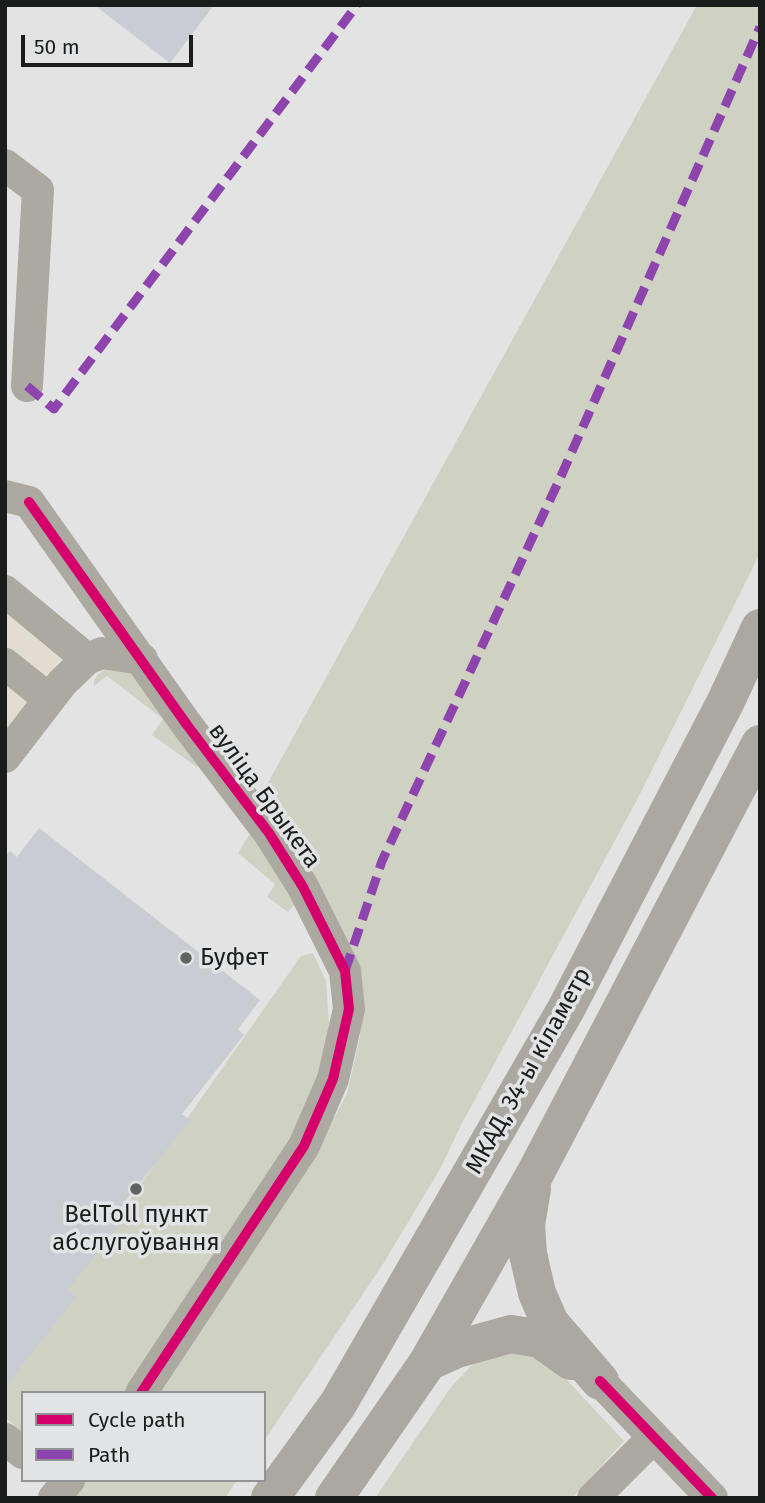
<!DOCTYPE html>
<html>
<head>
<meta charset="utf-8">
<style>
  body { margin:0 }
  #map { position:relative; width:765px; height:1503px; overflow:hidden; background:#e3e3e3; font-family:"Fira Sans",sans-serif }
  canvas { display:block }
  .frame { position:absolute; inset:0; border:7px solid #1b1c1c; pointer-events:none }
  .legend { position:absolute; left:21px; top:1391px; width:245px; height:91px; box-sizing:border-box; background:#e2e3e4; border:2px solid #929394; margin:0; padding:9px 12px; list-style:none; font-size:21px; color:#1b1c1c }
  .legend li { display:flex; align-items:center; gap:14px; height:35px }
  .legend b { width:35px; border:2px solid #929394 }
  .scale { position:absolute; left:21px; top:35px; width:172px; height:32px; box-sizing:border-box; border:4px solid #1b1c1c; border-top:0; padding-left:9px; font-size:21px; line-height:24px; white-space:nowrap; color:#1b1c1c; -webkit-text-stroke:5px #e2e3e4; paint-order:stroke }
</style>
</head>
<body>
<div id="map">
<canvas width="765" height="1503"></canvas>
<div class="frame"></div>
<ul class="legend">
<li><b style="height:9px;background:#d6006c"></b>Cycle path</li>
<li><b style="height:9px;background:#8e44ad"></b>Path</li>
</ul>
<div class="scale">50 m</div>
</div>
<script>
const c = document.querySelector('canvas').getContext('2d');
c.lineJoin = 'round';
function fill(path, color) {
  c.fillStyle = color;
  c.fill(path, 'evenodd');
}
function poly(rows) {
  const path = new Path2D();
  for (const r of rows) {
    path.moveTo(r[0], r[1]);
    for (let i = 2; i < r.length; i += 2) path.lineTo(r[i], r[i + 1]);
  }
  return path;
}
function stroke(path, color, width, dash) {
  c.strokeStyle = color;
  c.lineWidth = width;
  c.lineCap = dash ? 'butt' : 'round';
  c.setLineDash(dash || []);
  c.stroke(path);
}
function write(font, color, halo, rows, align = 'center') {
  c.font = font + ' "Fira Sans",sans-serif';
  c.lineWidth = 7;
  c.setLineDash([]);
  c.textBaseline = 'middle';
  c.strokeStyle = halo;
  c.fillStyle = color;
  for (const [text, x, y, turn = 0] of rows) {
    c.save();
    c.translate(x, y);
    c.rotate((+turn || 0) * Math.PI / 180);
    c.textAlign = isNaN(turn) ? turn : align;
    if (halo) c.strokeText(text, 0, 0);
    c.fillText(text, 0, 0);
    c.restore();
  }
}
fill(poly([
  [5,580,77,638,5,731]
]), '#e3ddd1');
fill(poly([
  [697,5,760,5,760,553,638,798,460,1127,440,1169,383,1264,264,1441,264,1393,156,1393,307,1168,347,1094,360,1036,360,973,259,799],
  [138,668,203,757,197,767,152,735,163,719,107,676,94,686,94,680,98,674,106,669],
  [249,835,253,836,294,897,294,905,288,912,267,897,275,884,238,853],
  [313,953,326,981,329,1023,325,1076,290,1150,128,1393,23,1393,23,1433,5,1417,5,1378,301,956],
  [526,1352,551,1363,624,1441,572,1498,375,1498,451,1387,475,1362,499,1353],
  [86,1480,237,1480,225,1498,71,1498]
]), '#cfd1c3');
fill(poly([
  [94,5,214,5,170,63],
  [39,828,260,1000,238,1029,244,1035,182,1114,190,1120,125,1202,133,1208,68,1290,76,1297,5,1387,5,857,10,851,17,857]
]), '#caccd3');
stroke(poly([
  [5,165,38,190,27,386],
  [5,496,29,502,187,725,269,833,303,887,345,971,349,1009,333,1079,304,1146,141,1393],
  [5,591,87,659],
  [5,664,49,699],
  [5,757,62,683,87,659,102,653,142,659],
  [600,1381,712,1498],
  [5,1439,23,1453],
  [54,1498,69,1480],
  [593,1498,653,1438]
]), '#aca9a1', 32);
stroke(poly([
  [532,1189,526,1225,528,1254,537,1293,550,1323,600,1381],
  [428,1362,457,1349,511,1334,540,1339,571,1361],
  [270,1498,338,1404,566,1009,726,701,760,628],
  [334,1498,428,1362,535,1174,760,744]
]), '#aaa8a0', 38);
stroke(poly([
  [27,386,54,409,357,5],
  [345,971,382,861,562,474,760,27]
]), '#8e44ad', 9, [18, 9]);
stroke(poly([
  [29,502,187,725,269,833,303,887,345,971,349,1009,333,1079,304,1146,141,1393],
  [600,1381,712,1498]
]), '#d6006c', 10);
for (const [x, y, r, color] of [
  [186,958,7,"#616262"],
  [136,1189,7,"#616262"]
]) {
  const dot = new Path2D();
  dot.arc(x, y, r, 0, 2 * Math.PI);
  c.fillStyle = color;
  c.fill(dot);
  stroke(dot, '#e2e3e4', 2.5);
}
write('24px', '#1b1c1c', '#e2e3e4', [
  ["вуліца Брыкета",264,796,54],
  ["МКАД, 34-ы кіламетр",529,1071,-61]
]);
write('24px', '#1b1c1c', '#e2e3e4', [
  ["Буфет",200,958],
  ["BelToll пункт",136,1215,"center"],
  ["абслугоўвання",136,1243,"center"]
], 'left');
</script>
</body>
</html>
